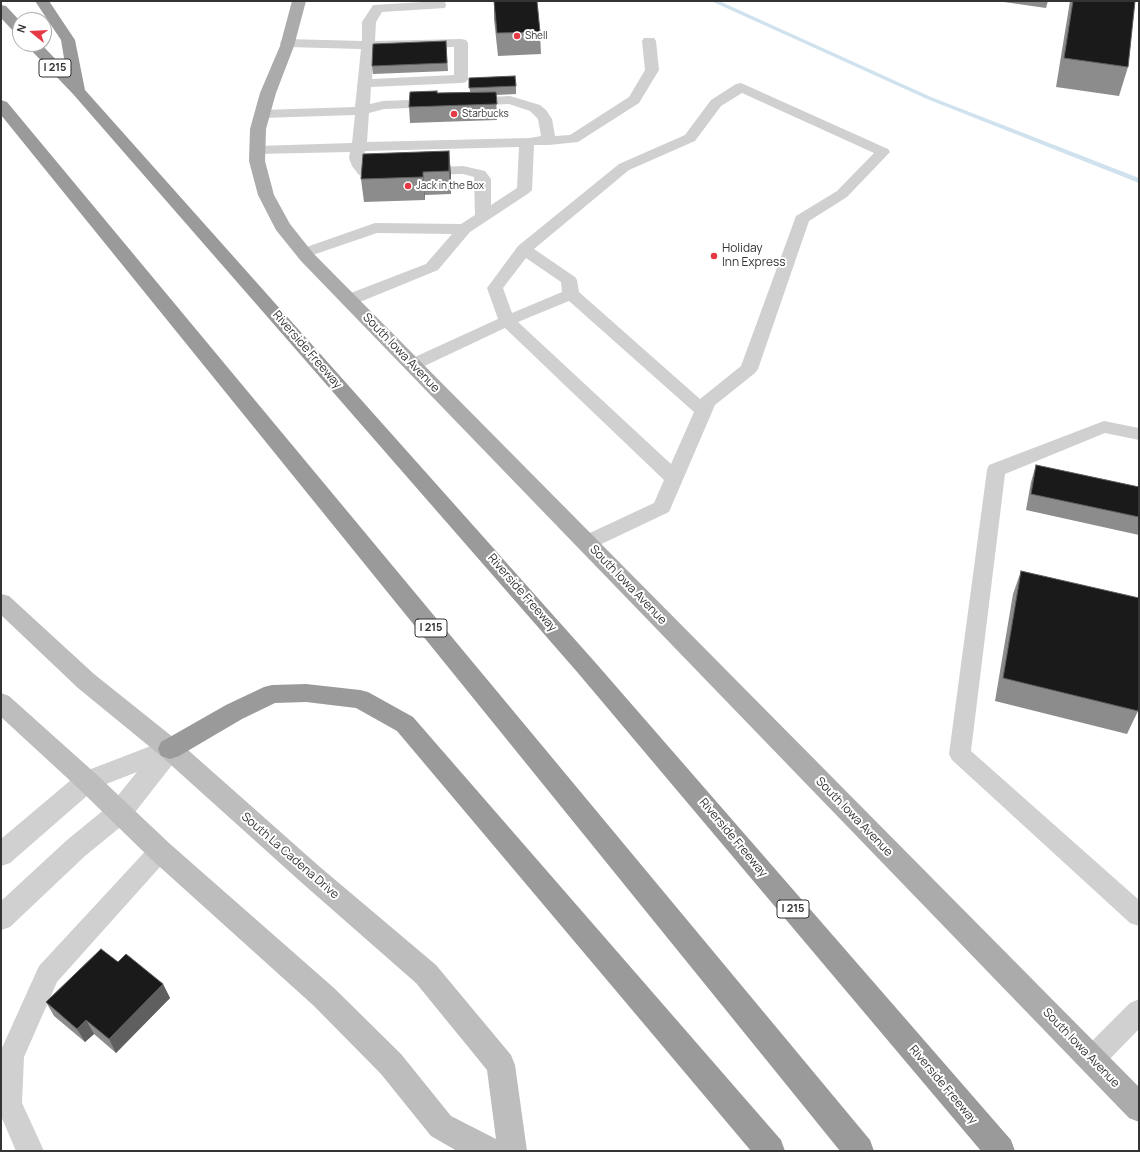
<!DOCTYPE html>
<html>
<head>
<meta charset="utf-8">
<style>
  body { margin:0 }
  #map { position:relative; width:1140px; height:1152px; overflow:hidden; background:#fff; font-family:Manrope,sans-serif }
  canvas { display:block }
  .frame { position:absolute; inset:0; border:2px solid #333; pointer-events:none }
  .north { position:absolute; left:12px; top:12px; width:40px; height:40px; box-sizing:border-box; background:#fff; border:1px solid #adadad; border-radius:50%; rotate:288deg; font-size:11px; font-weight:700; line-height:16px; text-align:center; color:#333 }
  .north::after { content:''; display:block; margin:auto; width:14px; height:18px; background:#e63946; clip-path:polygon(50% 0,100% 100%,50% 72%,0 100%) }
</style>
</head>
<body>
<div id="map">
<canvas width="1140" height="1152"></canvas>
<div class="frame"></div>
<div class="north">N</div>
</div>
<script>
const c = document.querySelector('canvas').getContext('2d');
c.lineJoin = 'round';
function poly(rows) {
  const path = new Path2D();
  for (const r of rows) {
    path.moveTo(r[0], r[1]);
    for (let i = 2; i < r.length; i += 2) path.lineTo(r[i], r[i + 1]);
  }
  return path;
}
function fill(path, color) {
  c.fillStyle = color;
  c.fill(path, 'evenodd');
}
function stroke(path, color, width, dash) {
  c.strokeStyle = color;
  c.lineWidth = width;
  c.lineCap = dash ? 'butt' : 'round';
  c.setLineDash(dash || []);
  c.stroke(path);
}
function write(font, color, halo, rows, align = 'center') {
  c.font = font + ' Manrope,sans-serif';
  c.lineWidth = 4;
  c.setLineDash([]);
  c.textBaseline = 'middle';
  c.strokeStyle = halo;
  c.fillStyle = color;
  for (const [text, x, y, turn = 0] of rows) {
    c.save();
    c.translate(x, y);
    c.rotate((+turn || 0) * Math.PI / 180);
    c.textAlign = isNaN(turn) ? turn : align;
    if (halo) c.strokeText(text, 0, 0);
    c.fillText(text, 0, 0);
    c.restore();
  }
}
fill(poly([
  [711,1,719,1,931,97,1139,178,1139,183,927,99,711,1]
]), '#cfe2ee');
fill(poly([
  [440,1,445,2,446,5,445,8,382,12,376,22,375,41,461,39,466,40,468,43,468,79,466,82,461,83,371,87,370,104,383,101,435,99,440,100,442,103,440,106,435,107,384,109,369,113,367,142,530,138,541,136,538,119,530,111,509,104,469,106,464,105,462,102,464,99,469,98,510,96,540,105,546,110,552,119,555,136,570,135,629,97,645,70,642,41,644,38,654,38,656,41,659,70,639,103,578,142,549,145,534,145,532,190,529,193,470,232,438,270,355,304,349,305,343,304,341,300,343,296,426,264,452,234,377,233,304,258,298,256,296,253,298,250,375,223,461,224,475,215,474,177,463,174,423,175,418,174,416,171,418,168,463,166,485,171,491,179,491,205,517,188,519,147,365,151,363,158,368,168,389,169,394,170,396,173,394,176,389,177,364,176,359,175,352,166,349,158,350,152,257,154,252,153,250,150,252,147,257,146,352,143,355,115,262,118,257,117,255,114,257,111,262,110,355,107,361,49,287,47,282,46,280,43,282,40,287,39,362,41,362,22,373,5,440,1],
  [454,47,454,75,372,79,374,49,454,47],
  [741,83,888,149,890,152,847,197,809,221,758,369,755,373,715,405,669,512,593,548,586,550,579,548,576,543,579,538,654,503,664,480,505,328,418,369,412,371,406,369,403,365,406,361,498,319,487,288,518,246,619,164,685,135,711,100,736,84,741,83],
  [742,93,874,153,837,191,796,216,741,366,700,399,579,292,577,280,575,277,534,249,629,170,695,141,721,106,742,93],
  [526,258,561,282,562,292,512,313,503,288,526,258],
  [569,301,694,412,671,464,518,322,569,301],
  [1104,421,1139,428,1139,440,1105,433,1005,474,971,751,1139,900,1139,926,1130,923,952,760,949,754,987,470,989,465,1104,421],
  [160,841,168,844,172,851,168,858,57,982,24,1057,22,1103,44,1151,16,1151,1,1116,1,1050,39,966,152,844,160,841],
  [1139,999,1139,1029,1101,1068,1092,1072,1083,1068,1079,1059,1083,1050,1130,1003,1139,999]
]), '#d0d0d0');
fill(poly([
  [169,739,179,742,182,749,179,756,129,820,85,856,10,927,1,930,1,901,67,840,111,804,137,772,96,788,10,863,1,866,1,839,78,774,169,739]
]), '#d0d0d0');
fill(poly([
  [1,594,9,596,94,674,179,742,320,867,436,965,511,1055,515,1065,527,1151,457,1151,431,1136,381,1074,314,1006,151,859,78,788,1,717,1,693,9,696,96,774,169,843,334,988,401,1054,451,1116,496,1139,487,1070,416,983,302,883,161,756,78,688,1,615,1,594]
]), '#bdbdbd');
fill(poly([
  [292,1,306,1,294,46,276,93,266,129,265,161,274,195,290,224,313,253,1139,1087,1139,1122,1129,1118,301,261,276,230,258,195,249,161,250,129,260,93,280,46,292,1]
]), '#ababab');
fill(poly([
  [35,1,49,1,75,40,85,90,594,661,1011,1140,1015,1151,981,1151,578,673,73,94,28,47,26,44,41,44,66,70,61,40,35,1],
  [1,5,6,6,20,21,20,34,15,33,1,18,1,5],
  [1,100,7,102,870,1140,874,1151,840,1151,1,115,1,100],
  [306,684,360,690,368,692,413,717,781,1140,785,1151,751,1151,397,731,356,708,306,702,275,703,242,719,179,756,170,759,161,756,158,749,161,742,226,705,264,687,272,685,306,684]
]), '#9a9a9a');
fill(poly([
  [494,1,540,32,541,54,498,56,494,19],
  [997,1,1048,1,1046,8],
  [1070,1,1135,1,1128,67,1119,96,1056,87],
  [446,41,448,71,373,74,372,66],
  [469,78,516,86,516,94,496,95,497,120,410,123,409,107,437,93,470,92],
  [449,151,451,175,451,194,425,195,425,200,364,202,361,179],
  [1036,465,1139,487,1139,535,1026,510,1031,482],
  [1021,571,1138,711,1127,734,995,701,1013,594],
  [118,962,163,984,170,998,116,1053,94,1034,85,1042,54,1016,46,1002]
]), '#8c8c8c');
fill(poly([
  [449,151,451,175,451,194,449,171],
  [423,172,425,195,425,200,423,177],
  [163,984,170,998,116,1053,109,1039],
  [86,1020,94,1034,85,1042,77,1029]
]), '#5f5f5f');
const building = poly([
  [494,1,537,1,540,32,497,33,494,1],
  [1073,1,1135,1,1128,67,1064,58,1073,1],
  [446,41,447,63,372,66,373,44,446,41],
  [515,76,516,86,469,88,469,78,515,76],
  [437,91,437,93,496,92,497,104,409,107,410,92,437,91],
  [449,151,449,171,423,172,423,177,361,179,363,154,449,151],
  [1036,465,1139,487,1139,517,1031,494,1036,465],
  [1021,571,1139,598,1139,705,1138,711,1003,678,1021,571],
  [101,949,118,962,126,954,163,984,109,1039,86,1020,77,1029,46,1002,101,949]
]);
fill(building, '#1a1a1a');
stroke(building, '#5f5f5f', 1);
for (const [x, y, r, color] of [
  [517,36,4,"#e63946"],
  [454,114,4,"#e63946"],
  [408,186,4,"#e63946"],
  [714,256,4,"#e63946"]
]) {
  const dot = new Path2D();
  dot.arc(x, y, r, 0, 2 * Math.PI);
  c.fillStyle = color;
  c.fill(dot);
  stroke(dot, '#fff', 1.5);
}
write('10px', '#333', '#fff', [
  ["Shell",525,36],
  ["Starbucks",462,114],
  ["Jack in the Box",416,186]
], 'left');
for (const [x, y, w] of [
  [55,68,32],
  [431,628,32],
  [793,909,32]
]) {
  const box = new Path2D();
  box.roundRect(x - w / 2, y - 9, w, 18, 3);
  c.fillStyle = '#fff';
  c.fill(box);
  stroke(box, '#333', 1);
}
write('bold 11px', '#333', null, [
  ["I 215",55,68],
  ["I 215",431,628],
  ["I 215",793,909]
]);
write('12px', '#333', '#fff', [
  ["Holiday",722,249],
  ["Inn Express",722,263]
], 'left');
write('12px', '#333', '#fff', [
  ["Riverside Freeway",307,350,49],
  ["South Iowa Avenue",401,353,46],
  ["South Iowa Avenue",628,585,46],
  ["Riverside Freeway",522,593,49],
  ["South Iowa Avenue",854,817,46],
  ["Riverside Freeway",733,838,50],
  ["South La Cadena Drive",290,856,41],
  ["South Iowa Avenue",1081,1048,46],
  ["Riverside Freeway",943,1085,50]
]);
</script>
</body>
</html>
